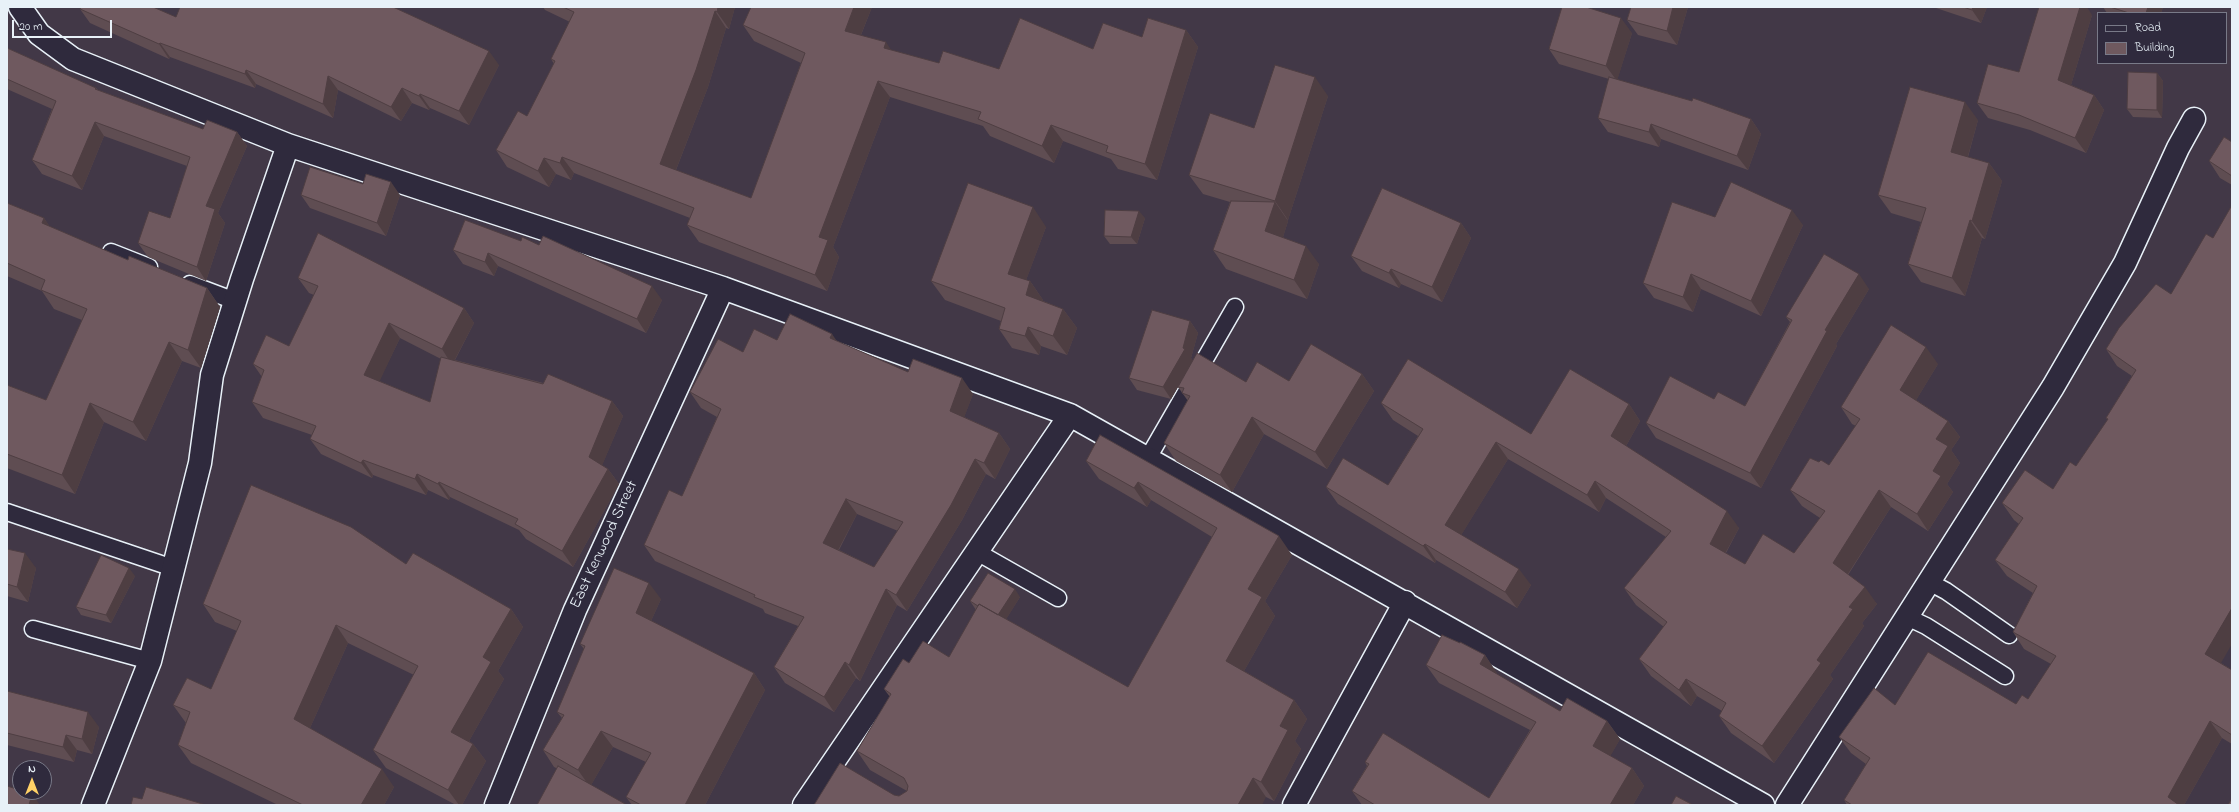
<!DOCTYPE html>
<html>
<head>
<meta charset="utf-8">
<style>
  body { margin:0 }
  #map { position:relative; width:2239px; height:812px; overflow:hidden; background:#423847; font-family:"Indie Flower",sans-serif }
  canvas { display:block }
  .frame { position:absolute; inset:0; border:8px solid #e8f1f8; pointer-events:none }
  .legend { position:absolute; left:2097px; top:12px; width:130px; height:52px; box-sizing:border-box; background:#2f2a3d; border:1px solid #797a88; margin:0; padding:5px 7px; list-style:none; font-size:12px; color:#e8f1f8 }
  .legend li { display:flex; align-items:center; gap:8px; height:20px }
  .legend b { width:20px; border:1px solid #797a88 }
  .north { position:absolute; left:12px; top:760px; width:40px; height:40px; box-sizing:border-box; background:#2f2a3d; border:1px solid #797a88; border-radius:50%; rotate:0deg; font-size:11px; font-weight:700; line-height:16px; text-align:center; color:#e8f1f8 }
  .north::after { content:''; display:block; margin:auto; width:14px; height:18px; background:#ffd166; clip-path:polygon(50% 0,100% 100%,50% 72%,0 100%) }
  .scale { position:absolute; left:12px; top:20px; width:100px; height:18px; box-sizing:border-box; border:2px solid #e8f1f8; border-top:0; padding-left:5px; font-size:12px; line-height:14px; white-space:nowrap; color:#e8f1f8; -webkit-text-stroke:3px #2f2a3d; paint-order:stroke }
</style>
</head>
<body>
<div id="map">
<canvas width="2239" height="812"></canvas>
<div class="frame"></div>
<ul class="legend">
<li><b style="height:5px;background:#2f2a3d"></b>Road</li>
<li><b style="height:11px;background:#6f595f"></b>Building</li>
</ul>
<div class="north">N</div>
<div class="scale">20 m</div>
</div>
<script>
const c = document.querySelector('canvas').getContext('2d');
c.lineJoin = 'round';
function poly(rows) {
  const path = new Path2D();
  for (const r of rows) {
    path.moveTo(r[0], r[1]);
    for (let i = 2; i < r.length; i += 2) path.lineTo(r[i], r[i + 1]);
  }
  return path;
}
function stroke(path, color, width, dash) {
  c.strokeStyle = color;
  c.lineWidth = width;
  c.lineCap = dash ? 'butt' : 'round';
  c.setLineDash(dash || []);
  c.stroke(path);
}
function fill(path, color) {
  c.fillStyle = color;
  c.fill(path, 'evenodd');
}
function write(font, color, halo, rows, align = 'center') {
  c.font = font + ' "Indie Flower",sans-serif';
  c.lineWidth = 4;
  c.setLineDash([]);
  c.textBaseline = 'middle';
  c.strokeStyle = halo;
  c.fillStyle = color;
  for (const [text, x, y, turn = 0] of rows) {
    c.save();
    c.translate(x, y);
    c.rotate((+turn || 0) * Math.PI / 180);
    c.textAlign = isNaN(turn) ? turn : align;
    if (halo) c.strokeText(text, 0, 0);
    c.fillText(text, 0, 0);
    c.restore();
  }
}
const service = poly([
  [111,252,149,267],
  [190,284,235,301],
  [1148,458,1235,307],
  [7,512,173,568],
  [977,552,1058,598],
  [1929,582,1946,591,2009,635],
  [1907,617,1926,626,2005,676],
  [33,629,150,661]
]);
const minor = poly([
  [20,7,39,34,73,59,288,145,723,288,1070,415,1763,805],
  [93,805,150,661,200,463,212,375,242,279,288,145],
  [496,805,575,610,723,288],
  [804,805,1070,415],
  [1294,805,1405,602],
  [1787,805,2053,387,2125,263,2178,148,2194,119]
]);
stroke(service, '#e8f1f8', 19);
stroke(minor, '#e8f1f8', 25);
stroke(service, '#2f2a3d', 16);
stroke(minor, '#2f2a3d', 22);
fill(poly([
  [543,7,735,7,729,29,726,28,708,87,676,170,751,198,801,63,754,41,743,25,872,7,861,35,891,50,939,63,999,69,1142,37,1186,30,1198,47,1157,180,1118,169,1111,159,1063,141,1054,163,990,136,983,126,890,97,833,247,839,257,827,291,699,242,687,225,690,218,574,173,571,180,556,174,549,187,507,167,496,150,527,116,554,64,551,59,570,22,545,10],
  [1631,7,1688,7,1677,45,1638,35,1627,20],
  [1933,7,1987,7,1981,23],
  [2103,7,2163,7,2161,13,2107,13],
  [80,9,176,17,499,65,469,125,430,108,429,110,412,103,401,121,338,90,333,118,256,84,255,88,170,57,169,59,90,23],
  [2092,15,2071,85,2094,95,2104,110,2086,153,2030,130,1988,118,1977,103,2019,72],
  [1632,33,1617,80,1751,119,1761,134,1748,170,1661,139,1659,147,1608,132,1598,118,1609,79,1559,64,1549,49],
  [7,48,96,88,98,90,203,129,237,132,247,146,218,213,225,223,206,281,148,257,138,243,170,218,187,166,104,136,82,190,42,174,32,160,52,109,7,89],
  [2157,73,2163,81,2162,118,2133,117,2127,109],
  [1328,96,1288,220,1287,219,1288,221,1283,237,1319,264,1307,299,1226,269,1213,250,1230,202,1203,194,1189,175,1254,128],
  [1978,120,1968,157,1989,163,2002,181,1985,239,1982,238,1965,296,1921,282,1908,264,1921,222,1891,213,1878,195],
  [2232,142,2232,185,2220,178,2209,161],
  [301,195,400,195,386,236,310,208],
  [7,203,44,218,49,226,128,260,207,288,220,307,201,368,182,361,146,441,104,422,75,494,7,468,7,385,46,400,82,320,54,309,42,291,7,276],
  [1715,217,1803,225,1761,316,1701,289,1693,312,1654,298,1643,283],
  [1145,218,1137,244,1110,244,1104,236],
  [465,220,662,300,646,333,498,266,494,276,463,264,453,250],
  [1461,223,1471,238,1442,302,1401,284,1399,288,1362,271,1351,256],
  [1046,227,1026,280,1030,281,1043,300,1043,301,1063,309,1077,328,1067,355,1041,346,1039,355,1012,348,999,329,1001,321,945,300,931,281],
  [298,278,464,308,474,323,455,360,612,401,623,416,602,465,608,469,619,484,573,567,526,539,519,530,450,497,449,500,428,490,426,495,373,475,372,478,321,454,310,439,312,435,263,418,252,402,262,377,253,364,289,346,314,295,309,293],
  [400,338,441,359,430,402,379,381],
  [2156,284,2221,663,2232,670,2232,744,2222,738,2184,805,1847,805,1844,800,1866,764,1851,753,1839,737,1895,705,2016,704,2028,699,2051,664,2024,649,2013,632,2033,593,2007,576,1995,560,2019,524,2014,520,2002,503,2053,489,2076,466,2108,420,2106,418,2132,376,2117,366,2106,349],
  [1869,289,1836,344,1837,346,1761,488,1656,438,1646,423,1714,399,1745,406,1790,322,1786,317],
  [1190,321,1198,333,1191,358,1193,361,1171,399,1137,390,1129,378],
  [777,340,836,341,908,372,973,394,964,417,999,433,1010,449,995,479,986,474,962,520,907,611,897,605,860,681,856,678,834,712,785,683,774,667,798,626,765,613,763,609,655,561,644,545,682,496,717,417,701,408,690,392,743,352],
  [857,514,898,531,874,567,839,550],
  [1938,364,1916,400,1948,421,1960,437,1951,450,1960,463,1947,484,1953,492,1928,531,1891,507,1848,575,1877,604,1862,623,1864,626,1830,675,1833,679,1774,763,1731,733,1719,716,1722,711,1697,696,1691,706,1651,676,1639,659,1664,627,1636,605,1624,588,1666,537,1606,498,1599,512,1508,459,1461,535,1531,585,1517,608,1436,560,1435,563,1338,504,1326,487,1388,485,1418,436,1393,420,1381,403,1531,434,1629,404,1640,421,1626,446,1739,528,1726,553,1745,564,1794,553,1820,518,1802,506,1790,490,1819,462,1829,465,1856,426,1852,424,1841,407],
  [1362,374,1374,391,1327,469,1264,434,1232,492,1176,461,1164,443,1188,401,1178,387,1246,382,1289,381],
  [1100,435,1292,555,1265,601,1275,616,1244,671,1294,700,1307,719,1295,741,1301,749,1274,801,1266,797,814,805,894,795,899,796,907,791,870,770,857,751,890,697,884,689,909,663,949,657,976,610,970,601,1020,597,1006,619,1128,687,1212,537,1151,500,1147,507,1099,479,1086,461],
  [7,549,36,568,28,602,7,596],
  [406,564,511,609,523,627,498,671,504,679,469,741,473,744,486,761,462,805,456,805,386,768,373,750,414,675,348,643,310,728,394,787,384,805,278,805,191,763,178,745,186,723,173,705,211,689,237,631,215,622,203,604],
  [135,576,111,623,81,615,76,607],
  [661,599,651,621,754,673,765,690,705,805,632,805,626,797,646,762,613,747,591,785,554,767,543,750,562,718,557,712,584,649,580,644],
  [1485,655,1497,674,1560,711,1607,721,1620,739,1610,756,1632,768,1644,786,1633,805,1362,805,1352,791,1367,766,1365,762,1489,798,1530,730,1439,683,1426,665],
  [7,691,99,727,92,754,77,750,74,762,7,745]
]), '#5f4d52');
fill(poly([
  [718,7,735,7,729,29,717,12],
  [854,7,872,7,856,47,845,31],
  [1673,7,1688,7,1677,45,1667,31],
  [1973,7,1987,7,1981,23,1972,10],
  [2080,7,2087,7,2092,15,2068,95,2058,80],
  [2148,7,2163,7,2161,13,2146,13],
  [715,11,726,28,708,87,672,180,660,164],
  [1621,18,1632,33,1617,81,1606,66],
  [1186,30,1198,47,1157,180,1145,164],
  [886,42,897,59,884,48],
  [160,43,170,57,169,59,159,44],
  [489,51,499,65,469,125,459,111],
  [246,70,256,84,255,88,245,74],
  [2157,73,2163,81,2162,118,2157,110],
  [328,76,338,90,333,118,323,104],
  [1315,77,1328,96,1288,220,1275,201],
  [878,81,890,97,833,247,839,257,827,291,815,275,819,237],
  [402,88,412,103,401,121,391,107],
  [420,94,430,108,429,110,419,96],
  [2094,95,2104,110,2086,153,2075,138],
  [1965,102,1978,120,1964,170,1951,152],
  [1751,119,1761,134,1748,170,1737,156],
  [95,122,104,136,82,190,72,176],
  [1651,124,1661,139,1659,147,1649,132],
  [1051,125,1063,141,1054,163,1042,146],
  [237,132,247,146,218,213,225,223,206,281,197,267,206,206],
  [562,157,574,173,571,180,560,163],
  [544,158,556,174,549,187,538,171],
  [1989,163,2002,181,1985,239,1972,221],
  [391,182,400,195,386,236,377,223],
  [1275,202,1288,221,1279,250,1265,231],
  [1033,207,1046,227,1021,294,1008,274],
  [1792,210,1803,225,1761,316,1751,301],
  [1139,211,1145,218,1137,244,1131,237],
  [44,218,57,237,42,223],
  [1970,220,1982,238,1965,296,1952,278],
  [1461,223,1471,238,1442,302,1432,287],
  [1306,246,1319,264,1307,299,1294,280],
  [488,253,498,266,494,276,485,262],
  [1391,269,1401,284,1399,288,1389,273],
  [1691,274,1701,289,1693,312,1683,297],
  [1859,274,1869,289,1836,344,1837,346,1761,488,1750,473,1825,330],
  [1030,281,1043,300,1039,314,1026,295],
  [652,286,662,300,646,333,637,319],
  [207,288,220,307,201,368,188,350],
  [464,308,474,323,452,365,442,349],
  [1063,309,1077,328,1067,355,1053,336],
  [1190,321,1198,333,1191,358,1193,361,1171,399,1163,387,1183,348],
  [389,323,400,338,375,391,364,375],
  [1028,327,1041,346,1039,355,1025,336],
  [832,334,843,350,830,338],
  [169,342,182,361,146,441,133,422],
  [1926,347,1938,364,1912,407,1900,390],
  [1362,374,1374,391,1327,469,1315,452],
  [962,378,973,394,961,426,950,411],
  [612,401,623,416,599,473,589,457],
  [90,403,104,422,75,494,62,475],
  [1629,404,1640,421,1622,453,1611,436],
  [1252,417,1264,434,1232,492,1220,475],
  [1948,421,1960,437,1951,450,1960,463,1947,484,1953,492,1928,531,1917,514,1933,471,1936,439],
  [999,433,1010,449,995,479,984,463],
  [1496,442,1508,459,1457,542,1445,525],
  [975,459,986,474,962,520,907,611,896,595],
  [363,460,373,475,372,478,361,463],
  [608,469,619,484,573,567,562,551],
  [417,474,428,490,426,495,415,479],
  [1595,481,1606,498,1599,512,1587,495],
  [439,482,450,497,449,500,438,484],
  [1138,482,1151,500,1147,507,1134,488],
  [1879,490,1891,507,1844,580,1833,563],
  [846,499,857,514,834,558,823,543],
  [1727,511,1739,528,1721,561,1710,544],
  [1279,536,1292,555,1265,601,1275,616,1239,680,1226,661,1248,589],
  [1425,544,1436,560,1435,563,1423,546],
  [25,553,36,568,28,602,17,587],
  [129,568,135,576,111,623,106,615],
  [1519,569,1531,585,1517,608,1505,592],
  [649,583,661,599,647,630,636,613],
  [1865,587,1877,604,1862,623,1864,626,1830,675,1833,679,1774,763,1762,746,1817,660,1849,607],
  [886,589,897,605,860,681,849,665],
  [1015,589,1020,597,1002,626,996,618],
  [2232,608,2232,644,2217,670,2205,654],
  [511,609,523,627,498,671,504,679,464,750,451,732,483,657],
  [336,625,348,643,306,737,294,719],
  [1485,655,1497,673,1493,682,1480,664],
  [845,662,856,678,834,712,824,697],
  [754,673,765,690,705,805,685,805],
  [1686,679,1697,696,1691,706,1679,690],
  [1294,700,1307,719,1295,741,1301,749,1274,801,1261,782,1280,726],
  [88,712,99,727,92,754,82,739],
  [1607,721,1620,739,1606,764,1593,746],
  [2210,721,2222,738,2184,805,2173,805,2168,797],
  [601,731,613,747,590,787,578,770],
  [66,735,77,750,74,762,63,747],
  [473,744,486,761,462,805,459,805,448,790],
  [1632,768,1644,786,1633,805,1610,805],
  [382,769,394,787,384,805,361,805],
  [1253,778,1266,797,1262,805,1238,805],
  [32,794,40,805,29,805]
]), '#4e3e42');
const building = poly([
  [81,7,153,7,176,17,180,7,393,7,489,51,459,111,420,94,419,96,402,88,391,107,328,76,323,104,246,70,245,74,160,43,159,44,80,9,81,7],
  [563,7,718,7,717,12,715,11,696,70,660,164,751,198,805,53,743,25,751,7,854,7,845,31,886,42,884,48,939,63,943,51,999,69,1020,18,1093,49,1103,23,1142,37,1148,18,1186,30,1145,164,1106,152,1108,146,1051,125,1042,146,978,119,981,112,878,81,819,237,828,240,815,275,687,225,694,208,562,157,560,163,544,158,538,171,496,150,518,111,527,116,555,61,551,59,574,12,563,7],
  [1562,7,1586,7,1621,18,1606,66,1549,49,1562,7],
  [1631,7,1673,7,1667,31,1627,20,1631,7],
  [1963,7,1973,7,1972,10,1963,7],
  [2039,7,2080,7,2058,80,2094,95,2075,138,2019,115,1977,103,1988,64,2019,72,2039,7],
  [2110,7,2148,7,2146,13,2129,13,2110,7],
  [7,48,96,88,95,89,203,129,207,120,237,132,206,206,215,209,197,267,138,243,149,211,170,218,190,157,95,122,72,176,32,160,56,101,7,79,7,48],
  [1275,65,1315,77,1275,201,1189,175,1210,113,1254,128,1275,65],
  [2128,72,2157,73,2157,110,2127,109,2128,72],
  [1609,77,1692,101,1693,98,1751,119,1737,156,1651,124,1649,132,1598,118,1609,77],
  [1910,87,1965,102,1951,152,1989,163,1972,221,1970,220,1952,278,1908,264,1926,208,1878,195,1910,87],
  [2224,137,2232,142,2232,176,2209,161,2224,137],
  [310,167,363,184,366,174,391,182,377,223,301,195,310,167],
  [1731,182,1792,210,1751,301,1691,274,1683,297,1643,283,1672,202,1715,217,1731,182],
  [968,183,1033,207,1008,274,1030,281,1026,295,1063,309,1053,336,1028,327,1025,336,999,329,1005,308,931,281,968,183],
  [1382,188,1461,223,1432,287,1391,269,1389,273,1351,256,1382,188],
  [1231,201,1275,202,1265,231,1306,246,1294,280,1213,250,1231,201],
  [7,203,44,218,42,223,128,260,129,256,207,288,188,350,169,342,133,422,90,403,62,475,7,454,7,385,46,400,87,309,41,290,45,280,7,263,7,203],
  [2232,205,2232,608,2205,654,2232,670,2232,735,2210,721,2168,797,2179,805,1852,805,1844,800,1870,758,1839,737,1874,688,1895,705,1928,652,2016,704,2022,695,2028,699,2056,656,2013,632,2037,586,1995,560,2023,518,2002,503,2025,470,2053,489,2070,462,2076,466,2108,419,2106,418,2136,370,2106,349,2119,328,2156,284,2171,294,2206,234,2213,238,2232,205],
  [1105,210,1139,211,1131,237,1104,236,1105,210],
  [465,220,521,241,522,237,539,245,543,236,652,286,637,319,488,253,485,262,453,250,465,220],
  [318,233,464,308,442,349,389,323,364,375,430,402,441,357,543,384,548,374,612,401,589,457,608,469,562,551,515,524,518,519,439,482,438,484,417,474,415,479,363,460,361,463,310,439,316,426,252,402,264,370,253,364,266,335,289,346,318,286,298,278,318,233],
  [1824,254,1859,274,1825,330,1827,331,1750,473,1646,423,1670,376,1714,399,1718,392,1745,406,1792,320,1786,317,1824,254],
  [1152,310,1190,321,1183,348,1185,349,1163,387,1129,378,1152,310],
  [790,314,832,334,830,338,908,372,913,359,962,378,950,411,999,433,984,463,975,459,951,505,896,595,886,589,849,665,845,662,824,697,774,667,804,617,754,597,755,595,644,545,669,490,682,496,721,409,690,392,718,339,743,352,754,329,777,340,790,314],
  [846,499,903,522,874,567,823,543,846,499],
  [1891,325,1926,347,1900,390,1948,421,1936,439,1948,446,1933,471,1941,476,1917,514,1879,490,1833,563,1865,587,1849,607,1853,609,1817,660,1821,663,1762,746,1719,716,1726,703,1686,679,1679,690,1639,659,1667,622,1624,588,1671,531,1595,481,1587,495,1496,442,1445,525,1519,569,1505,592,1425,544,1423,546,1326,487,1343,458,1388,485,1423,429,1381,403,1408,359,1531,434,1570,369,1629,404,1611,436,1727,511,1710,544,1745,564,1763,534,1794,553,1825,511,1790,490,1810,458,1819,462,1821,460,1829,465,1860,419,1841,407,1891,325],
  [1311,344,1362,374,1315,452,1252,417,1220,475,1164,443,1190,396,1182,393,1184,388,1178,387,1197,353,1246,382,1257,362,1289,381,1311,344],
  [1100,435,1279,536,1248,589,1262,597,1226,661,1294,700,1280,726,1288,730,1261,782,1253,778,1238,805,814,805,840,763,894,795,899,796,907,791,908,786,904,778,857,751,891,694,884,689,903,659,909,663,923,641,949,657,979,604,1128,687,1217,528,1138,482,1134,488,1086,461,1100,435],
  [251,485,351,527,406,564,413,553,511,609,483,657,491,662,451,732,473,744,448,790,373,750,418,666,336,625,294,719,382,769,361,805,303,805,178,745,190,712,173,705,187,678,211,689,241,621,203,604,251,485],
  [7,549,25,553,17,587,7,584,7,549],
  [101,555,129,568,106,615,76,607,101,555],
  [614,568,649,583,636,613,754,673,685,805,641,805,626,797,651,753,601,731,578,770,543,750,564,715,557,712,585,646,580,644,614,568],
  [988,573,1015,589,998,615,979,604,978,606,970,601,988,573],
  [1442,635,1460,643,1460,642,1485,655,1480,664,1560,711,1567,698,1607,721,1593,746,1632,768,1610,805,1375,805,1352,791,1369,764,1365,762,1383,733,1489,798,1536,722,1426,665,1442,635],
  [7,691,88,712,82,739,66,735,63,747,7,733,7,691],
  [558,766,627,805,537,805,558,766],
  [7,786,20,790,20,792,26,792,32,794,29,805,7,805,7,786],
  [146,787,206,805,131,805,133,797,142,799,146,787],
  [1676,796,1693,805,1671,805,1676,796],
  [2232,798,2232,805,2228,805,2232,798]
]);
fill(building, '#6f595f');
stroke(building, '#4e3e42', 1);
write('16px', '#e8f1f8', '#2f2a3d', [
  ["East Kenwood Street",605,545,-65]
]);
</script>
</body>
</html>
